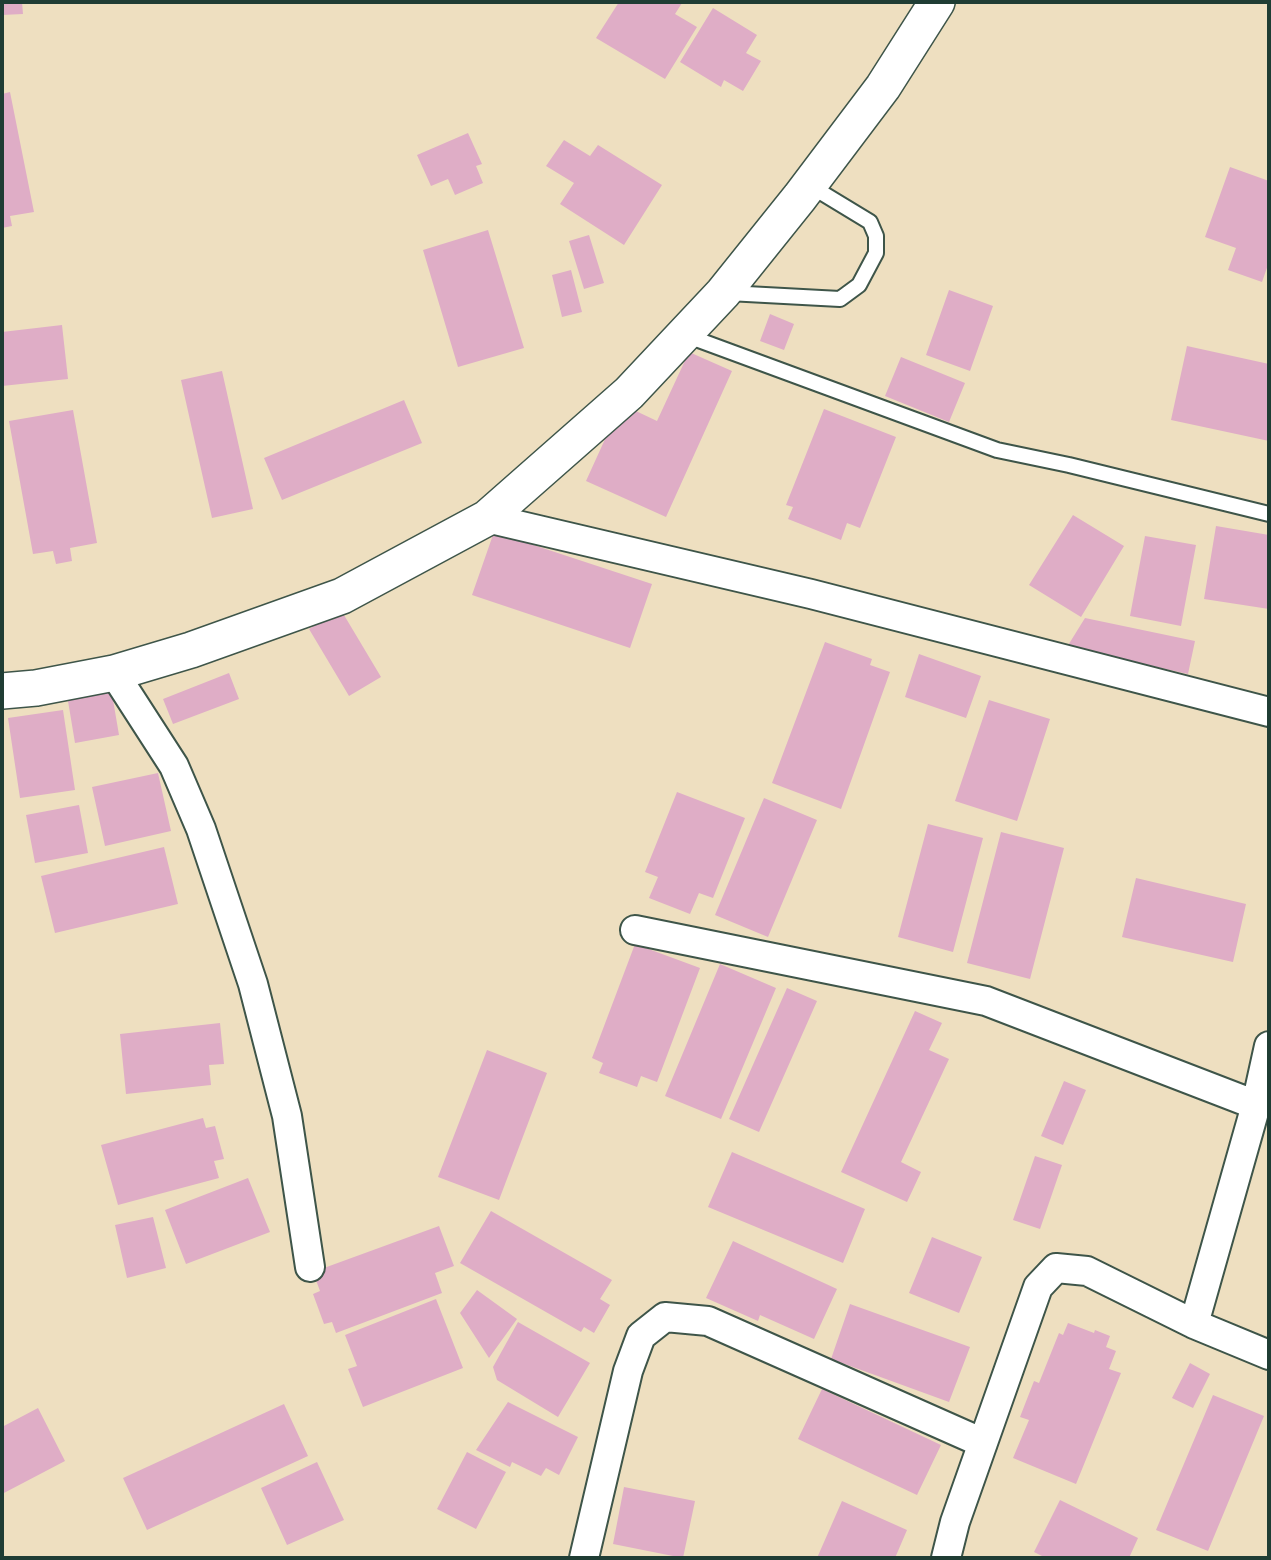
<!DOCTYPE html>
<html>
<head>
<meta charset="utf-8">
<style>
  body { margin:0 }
  #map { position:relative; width:1271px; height:1560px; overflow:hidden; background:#eedfc0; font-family:Pangolin,sans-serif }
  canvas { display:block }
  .frame { position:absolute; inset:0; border:4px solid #1f3d34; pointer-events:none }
</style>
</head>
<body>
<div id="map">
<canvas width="1271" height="1560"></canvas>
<div class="frame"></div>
</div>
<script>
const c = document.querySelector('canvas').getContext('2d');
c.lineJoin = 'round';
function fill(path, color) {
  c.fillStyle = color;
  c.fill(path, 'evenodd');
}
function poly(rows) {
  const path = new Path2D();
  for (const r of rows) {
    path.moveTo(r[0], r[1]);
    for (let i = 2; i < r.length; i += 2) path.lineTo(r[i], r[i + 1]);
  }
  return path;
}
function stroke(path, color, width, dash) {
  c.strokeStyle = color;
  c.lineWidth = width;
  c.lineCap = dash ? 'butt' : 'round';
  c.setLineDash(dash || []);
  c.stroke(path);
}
fill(poly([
  [2,2,22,2,23,14,2,15],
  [619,2,680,2,682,3,675,14,697,27,665,79,596,38],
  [713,8,757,35,746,53,761,61,743,91,724,80,721,87,680,62],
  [10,92,34,212,10,216,12,226,2,228,2,94],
  [468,133,482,164,476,166,483,183,455,195,448,179,431,186,417,155],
  [564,140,590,156,598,145,662,185,624,245,560,204,574,183,546,166],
  [1230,167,1269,181,1269,262,1262,282,1228,270,1236,248,1205,237],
  [488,230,524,348,458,367,423,250],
  [589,235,604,283,584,289,569,241],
  [571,270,582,312,562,317,552,275],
  [949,290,993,306,970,371,926,355],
  [770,314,794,324,784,350,760,341],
  [62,325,68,379,2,386,2,332],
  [1187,346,1269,364,1269,441,1171,420],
  [689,352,732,371,666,517,586,481,621,404,657,421],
  [901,357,965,383,949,422,885,396],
  [222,371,253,509,212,518,181,380],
  [404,400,422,443,282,500,264,458],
  [824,409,896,437,860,528,847,523,841,540,788,519,793,507,786,505],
  [73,410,97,543,70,548,72,561,56,564,53,551,33,554,9,421],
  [1073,515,1124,546,1081,617,1029,585],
  [1216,526,1269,535,1269,609,1204,599],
  [494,532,652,584,630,648,472,595],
  [1145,536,1196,545,1181,626,1130,616],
  [341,610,381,677,349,696,309,629],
  [1085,618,1195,641,1188,674,1067,647],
  [825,642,872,659,870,665,890,672,841,809,772,783],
  [919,654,981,676,966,718,905,697],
  [229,673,239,699,173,724,163,699],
  [111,688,119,735,75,743,67,695],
  [989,700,1050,719,1017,821,955,801],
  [63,710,75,790,20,798,8,718],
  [158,773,171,831,105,846,92,787],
  [677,792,745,818,713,898,699,893,690,914,649,898,658,877,645,872],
  [764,798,817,820,768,937,715,915],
  [79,805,88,853,35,863,26,815],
  [928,824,983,838,953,952,898,937],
  [1001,832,1064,848,1030,979,967,963],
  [164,847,178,904,55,933,41,876],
  [1136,878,1246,904,1233,962,1122,937],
  [635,944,700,968,657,1082,641,1076,637,1087,599,1073,603,1063,592,1058],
  [720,964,776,988,721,1119,665,1096],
  [787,988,817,1001,759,1132,729,1119],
  [915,1011,942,1023,929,1050,949,1059,901,1162,921,1172,907,1202,841,1172],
  [220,1023,224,1064,209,1065,211,1085,126,1094,120,1034],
  [487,1050,547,1073,499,1200,438,1177],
  [1064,1081,1086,1090,1063,1145,1041,1136],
  [203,1118,206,1128,215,1126,224,1159,214,1161,219,1178,118,1205,101,1145],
  [732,1152,865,1209,843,1263,708,1207],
  [1035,1156,1062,1165,1040,1229,1013,1220],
  [248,1178,270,1232,186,1264,165,1210],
  [491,1211,612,1280,600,1299,610,1305,594,1333,584,1327,581,1332,460,1263],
  [153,1217,166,1268,127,1278,115,1225],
  [439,1226,454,1266,435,1273,442,1293,336,1333,332,1322,324,1324,313,1294,320,1291,313,1272],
  [932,1237,982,1257,959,1313,909,1293],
  [733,1241,837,1289,814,1339,760,1315,758,1321,706,1298],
  [477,1290,517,1319,489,1358,460,1313],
  [436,1299,463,1368,363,1407,348,1369,357,1366,345,1335],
  [850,1304,970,1347,949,1402,831,1359],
  [518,1322,590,1363,558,1417,497,1380,493,1367],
  [1068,1323,1094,1333,1095,1330,1110,1336,1106,1347,1116,1351,1109,1369,1121,1373,1076,1484,1013,1458,1029,1420,1020,1417,1034,1381,1039,1383,1059,1333,1063,1335],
  [1190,1363,1210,1374,1193,1408,1172,1398],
  [822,1389,941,1445,917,1495,798,1439],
  [1213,1395,1264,1416,1208,1551,1156,1530],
  [508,1402,578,1437,559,1475,546,1468,541,1476,512,1462,510,1467,476,1450],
  [284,1404,308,1456,147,1530,123,1478],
  [38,1408,65,1461,2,1494,2,1427],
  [467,1452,506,1472,476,1529,437,1509],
  [317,1462,344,1520,287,1545,261,1488],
  [624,1487,695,1501,683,1558,613,1544],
  [1060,1500,1138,1538,1129,1558,1046,1558,1034,1552],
  [842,1501,907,1530,895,1558,817,1558]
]), '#dfadc6');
const service = poly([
  [728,293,840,299,859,285,876,253,876,236,870,222,809,185],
  [685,335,997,450,1069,465,1269,514]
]);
const minor = poly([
  [487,518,811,594,1269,712],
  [114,673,174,766,201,829,253,984,287,1116,310,1267],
  [635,930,986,1001,1256,1105],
  [1194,1324,1256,1105,1269,1046],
  [584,1558,628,1371,641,1336,665,1317,708,1321,983,1443],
  [946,1558,955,1522,1038,1287,1056,1268,1087,1271,1194,1324,1269,1355]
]);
const tertiary = poly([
  [2,691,36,688,114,673,191,650,342,596,487,518,629,393,723,293,800,197,883,87,937,2]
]);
stroke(service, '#3e5549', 18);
stroke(minor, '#3e5549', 32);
stroke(tertiary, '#3e5549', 38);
stroke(service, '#fff', 14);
stroke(minor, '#fff', 28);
stroke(tertiary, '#fff', 35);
</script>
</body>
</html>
